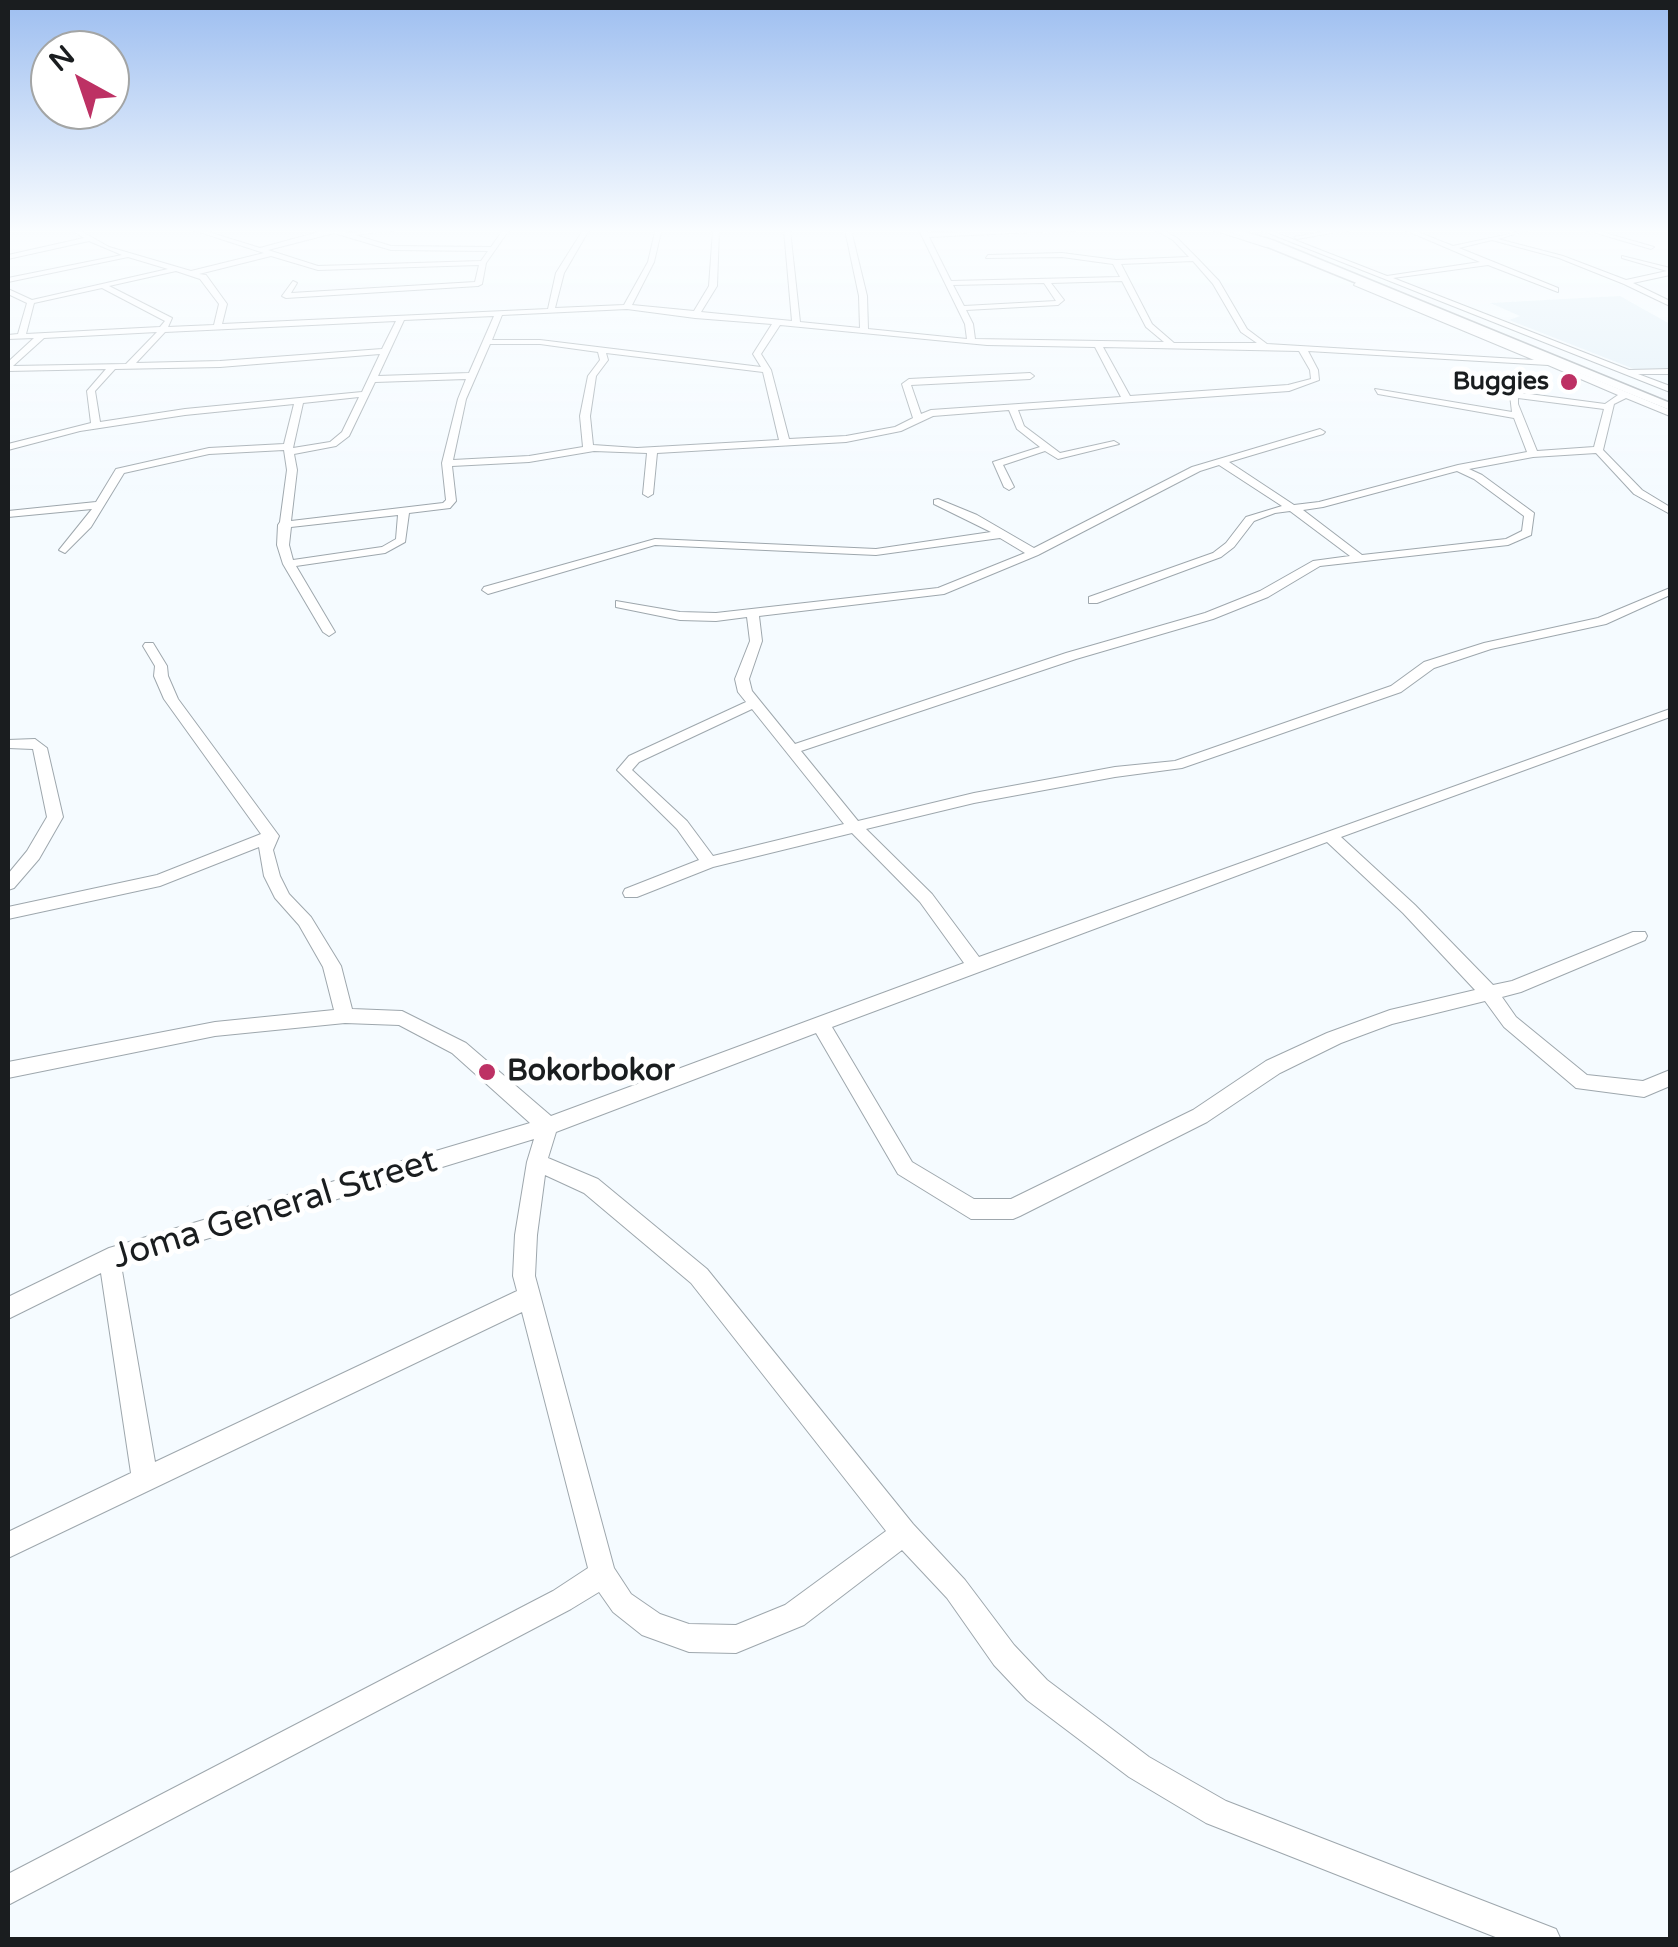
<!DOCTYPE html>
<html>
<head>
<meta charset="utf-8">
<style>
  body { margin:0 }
  #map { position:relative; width:1678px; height:1947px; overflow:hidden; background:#f5fbff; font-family:"Varela Round",sans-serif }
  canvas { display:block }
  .frame { position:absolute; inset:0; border:10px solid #1a1d1f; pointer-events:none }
  .north { position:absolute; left:30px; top:30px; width:100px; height:100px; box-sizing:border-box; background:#fff; border:2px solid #a3a5a5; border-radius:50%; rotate:320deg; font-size:28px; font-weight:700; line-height:40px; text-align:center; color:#1a1d1f }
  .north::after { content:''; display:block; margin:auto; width:35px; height:45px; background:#bd3164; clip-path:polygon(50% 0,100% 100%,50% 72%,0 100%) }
</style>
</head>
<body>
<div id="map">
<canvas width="1678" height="1947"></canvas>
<div class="frame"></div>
<div class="north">N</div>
</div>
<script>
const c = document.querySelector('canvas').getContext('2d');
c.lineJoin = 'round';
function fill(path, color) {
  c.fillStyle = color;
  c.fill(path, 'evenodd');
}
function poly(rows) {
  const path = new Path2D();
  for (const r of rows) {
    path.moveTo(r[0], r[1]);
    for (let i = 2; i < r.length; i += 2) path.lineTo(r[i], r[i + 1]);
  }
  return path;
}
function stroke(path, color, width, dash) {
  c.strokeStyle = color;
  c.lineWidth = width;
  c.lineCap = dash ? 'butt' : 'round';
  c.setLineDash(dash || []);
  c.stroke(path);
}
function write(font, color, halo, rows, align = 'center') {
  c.font = font + ' "Varela Round",sans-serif';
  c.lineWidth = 10;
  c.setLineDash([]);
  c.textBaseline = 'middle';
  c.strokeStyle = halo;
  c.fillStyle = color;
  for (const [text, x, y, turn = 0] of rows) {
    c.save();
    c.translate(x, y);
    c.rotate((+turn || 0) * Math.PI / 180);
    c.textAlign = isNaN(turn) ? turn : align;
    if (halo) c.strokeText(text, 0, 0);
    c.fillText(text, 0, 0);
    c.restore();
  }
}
fill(poly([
  [1620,296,1670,324,1670,369,1634,369,1509,320,1520,316,1490,303]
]), '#e2f0f8');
const minor = poly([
  [72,230,79,230,109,247,191,271,264,253,193,230,202,230,260,248,326,230,342,230,347,233,395,230,355,235,391,246,491,247,503,230,509,230,486,263,482,284,478,286,286,298,282,296,293,281,297,283,291,293,475,282,479,265,318,270,271,256,199,274,206,275,227,304,222,324,548,309,556,273,583,230,589,230,564,273,555,308,624,305,648,262,655,232,658,230,661,232,654,262,632,305,694,311,709,286,713,230,719,230,717,286,701,312,792,321,784,230,790,230,800,322,860,328,859,296,845,230,851,230,867,296,868,329,967,339,965,324,919,230,925,230,927,233,1078,230,929,237,951,281,1120,277,1113,264,1062,257,986,258,988,255,1062,253,1116,260,1189,257,1173,240,1155,230,1162,230,1177,238,1197,258,1219,281,1247,329,1267,344,1534,360,1354,285,1357,281,1670,410,1670,416,1626,398,1614,404,1603,450,1642,490,1670,507,1670,514,1634,494,1596,453,1533,457,1469,469,1482,475,1534,513,1531,535,1508,545,1320,566,1268,597,1213,619,1076,659,801,751,858,821,974,793,1115,767,1175,761,1391,686,1424,662,1484,643,1598,618,1670,588,1670,595,1606,624,1491,649,1434,668,1401,692,1182,768,1115,777,974,803,866,829,932,894,979,957,1670,709,1670,717,1341,837,1415,905,1493,985,1512,981,1633,932,1645,932,1647,936,1645,940,1521,992,1502,997,1516,1017,1587,1075,1643,1081,1670,1070,1670,1086,1644,1097,1576,1088,1504,1027,1485,1001,1392,1024,1341,1043,1280,1073,1207,1122,1020,1216,1013,1219,971,1219,898,1174,816,1033,556,1132,548,1158,598,1179,707,1269,913,1524,965,1580,1014,1645,1047,1680,1149,1757,1226,1801,1556,1929,1561,1940,1503,1940,1206,1823,1129,1777,1027,1700,994,1665,947,1598,902,1550,804,1625,736,1653,689,1652,642,1635,613,1612,599,1592,571,1609,8,1905,8,1874,553,1591,588,1568,522,1312,8,1558,8,1532,131,1473,101,1273,8,1319,8,1297,109,1248,530,1123,452,1053,399,1025,345,1023,215,1036,8,1078,8,1062,215,1022,334,1010,323,967,299,925,275,898,264,876,259,847,160,886,8,919,8,907,157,875,261,834,164,699,154,676,155,666,143,646,145,643,153,643,167,666,168,676,178,699,279,836,273,850,280,876,289,894,311,917,341,966,352,1009,402,1011,466,1043,551,1116,964,963,920,902,852,833,713,867,637,897,625,897,623,893,625,889,699,860,677,829,617,770,629,756,746,702,738,692,735,679,750,641,747,617,716,621,680,620,616,607,616,601,680,612,716,613,938,588,1025,553,1000,538,876,555,655,545,488,594,482,590,484,587,655,539,876,549,991,532,934,504,934,500,938,499,977,515,1034,548,1192,467,1320,429,1325,432,1323,434,1229,462,1294,505,1319,502,1458,465,1527,452,1514,418,1378,394,1375,389,1512,412,1510,395,1514,392,1605,404,1618,395,1548,365,1308,351,1318,370,1319,380,1289,391,1018,410,1024,426,1060,453,1114,441,1119,444,1058,459,1045,451,1003,465,1014,487,1009,490,1004,487,993,462,1040,447,1017,429,1009,410,933,416,901,431,846,442,657,453,653,494,648,497,643,494,647,453,594,451,529,462,452,466,456,501,450,508,409,513,405,542,385,553,296,566,335,632,329,636,323,632,283,564,277,545,278,525,280,522,287,470,284,450,209,454,124,473,91,527,65,553,59,550,92,509,8,517,8,511,96,502,116,469,209,448,284,444,294,404,185,415,80,431,8,450,8,444,91,423,87,391,106,369,8,371,8,362,34,338,8,339,8,335,18,334,27,303,8,294,8,289,32,300,168,269,128,257,8,282,8,278,122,255,89,241,8,259,8,255,84,238,72,230],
  [334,233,391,250,488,251,481,261,318,266,268,250,334,233],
  [1193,261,1213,284,1241,332,1257,343,1174,343,1152,324,1121,264,1193,261],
  [176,271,200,279,219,304,214,325,168,327,172,318,109,286,176,271],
  [1122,281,1146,327,1164,342,975,339,973,324,966,310,1058,305,1064,300,1051,283,1122,281],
  [1044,283,1056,301,964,306,953,285,1044,283],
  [102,288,165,321,160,327,26,334,34,303,102,288],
  [627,309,695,318,772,324,753,354,761,367,540,340,492,340,502,315,627,309],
  [494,316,469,373,378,376,404,320,494,316],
  [396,321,382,349,220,361,136,363,165,332,396,321],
  [780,325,987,345,1095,347,1121,397,931,410,921,414,911,385,1030,379,1034,376,1030,373,909,379,902,384,913,418,895,427,846,436,789,439,771,370,761,354,780,325],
  [157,332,126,364,13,366,44,338,157,332],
  [490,344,540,344,598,352,600,360,588,376,580,416,583,447,529,456,453,460,466,399,490,344],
  [1103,347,1299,351,1310,370,1311,379,1288,385,1130,396,1103,347],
  [606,353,763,372,779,440,637,448,593,445,590,416,596,376,608,360,606,353],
  [380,354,362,392,185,409,100,422,95,391,115,369,220,367,380,354],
  [466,379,458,399,442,463,446,500,443,503,291,521,297,470,294,454,336,446,349,436,375,382,466,379],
  [359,397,342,432,330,442,293,448,303,403,359,397],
  [1518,398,1604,409,1594,447,1537,451,1518,404,1518,398],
  [1219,465,1282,506,1246,517,1226,543,1213,553,1089,597,1089,603,1097,603,1221,557,1234,547,1254,521,1275,513,1290,511,1350,556,1313,561,1260,591,1205,613,1066,653,795,744,752,691,749,679,762,641,759,616,944,594,1038,555,1200,471,1219,465],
  [1457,471,1474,479,1524,516,1522,531,1506,539,1362,555,1303,510,1323,507,1457,471],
  [398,515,396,539,382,547,293,560,289,545,291,527,398,515],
  [752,709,844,824,713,856,687,821,632,770,639,762,752,709],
  [1327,842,1403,913,1475,990,1390,1010,1327,1033,1266,1061,1193,1110,1011,1199,974,1199,912,1162,832,1027,1327,842],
  [534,1139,527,1162,515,1235,513,1276,517,1291,155,1462,121,1265,534,1139],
  [545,1175,584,1193,691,1283,886,1531,785,1605,736,1625,689,1624,660,1614,631,1594,614,1568,535,1276,537,1235,545,1175],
  [1213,230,1222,230,1271,246,1266,247,1213,230],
  [1261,230,1269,230,1387,276,1480,262,1405,230,1413,230,1453,246,1528,230,1498,239,1563,256,1626,280,1667,271,1622,258,1622,256,1670,268,1670,275,1633,283,1670,301,1670,306,1624,284,1559,258,1492,240,1459,248,1558,288,1558,292,1488,265,1393,278,1629,370,1670,369,1670,374,1638,374,1670,386,1670,392,1261,230],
  [1334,230,1349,230,1297,239,1294,237,1334,230],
  [1586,230,1595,230,1654,247,1651,249,1586,230],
  [35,739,47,748,63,817,39,859,14,888,8,890,8,874,27,851,47,817,33,749,8,748,8,740,35,739]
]);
const major = poly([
  [1226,230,1238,230,1272,240,1670,403,1670,410,1226,230]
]);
stroke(minor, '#9ea7ad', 2);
stroke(major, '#9ea7ad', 3);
fill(minor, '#fff');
fill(major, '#fff');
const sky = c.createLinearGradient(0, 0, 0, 502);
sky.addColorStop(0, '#9dbef0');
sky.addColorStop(0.46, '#fafdff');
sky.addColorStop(1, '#fafdff00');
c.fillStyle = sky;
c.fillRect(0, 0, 1678, 502);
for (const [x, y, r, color] of [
  [1569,382,10,"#bd3164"],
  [487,1072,10,"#bd3164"]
]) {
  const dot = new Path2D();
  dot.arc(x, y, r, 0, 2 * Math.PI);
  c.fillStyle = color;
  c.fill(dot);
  stroke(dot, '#fff', 4);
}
write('bold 25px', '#1a1d1f', '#fff', [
  ["Buggies",1549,382]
], 'right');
write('bold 30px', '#1a1d1f', '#fff', [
  ["Bokorbokor",507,1072]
], 'left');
write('35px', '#1a1d1f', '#fff', [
  ["Joma General Street",275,1210,-17]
]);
</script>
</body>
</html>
